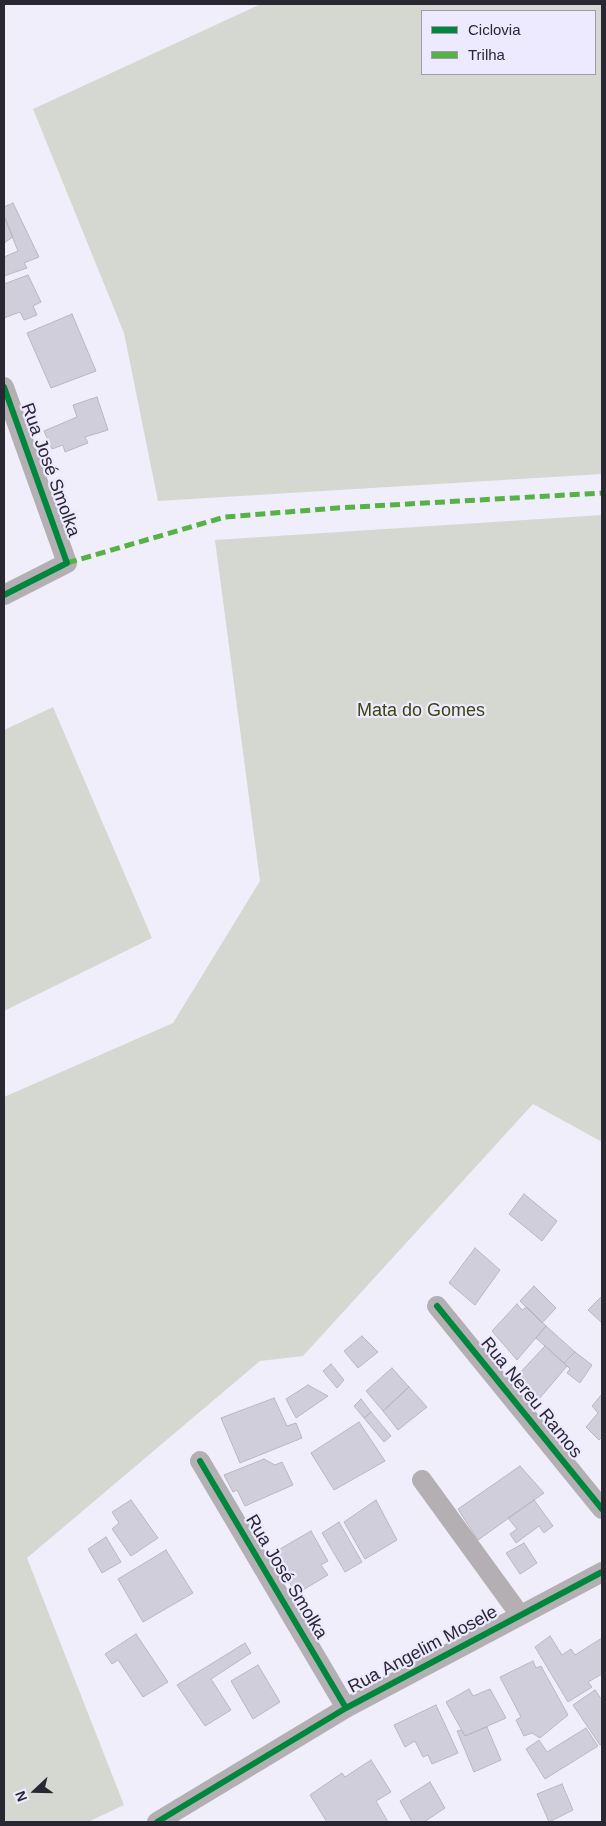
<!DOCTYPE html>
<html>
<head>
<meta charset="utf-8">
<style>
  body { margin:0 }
  #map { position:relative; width:606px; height:1826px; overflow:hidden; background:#f0eefa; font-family:Helvetica,sans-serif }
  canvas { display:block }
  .frame { position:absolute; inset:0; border:5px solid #292731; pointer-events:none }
  .legend { position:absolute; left:421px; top:10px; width:175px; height:65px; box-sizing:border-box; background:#ede9ff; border:1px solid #9f9bad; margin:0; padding:6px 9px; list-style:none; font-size:15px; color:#292731 }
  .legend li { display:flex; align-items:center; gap:10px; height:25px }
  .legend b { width:25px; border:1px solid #9f9bad }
  .north { position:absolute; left:10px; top:1766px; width:50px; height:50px; -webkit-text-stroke:4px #ede9ff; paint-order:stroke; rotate:249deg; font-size:14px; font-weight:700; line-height:20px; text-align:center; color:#292731 }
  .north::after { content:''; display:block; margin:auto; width:18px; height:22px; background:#292731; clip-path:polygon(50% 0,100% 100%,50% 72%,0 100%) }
</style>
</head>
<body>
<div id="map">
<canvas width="606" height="1826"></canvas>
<div class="frame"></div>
<ul class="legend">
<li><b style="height:6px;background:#00873e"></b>Ciclovia</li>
<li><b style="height:6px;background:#56b246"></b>Trilha</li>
</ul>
<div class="north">N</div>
</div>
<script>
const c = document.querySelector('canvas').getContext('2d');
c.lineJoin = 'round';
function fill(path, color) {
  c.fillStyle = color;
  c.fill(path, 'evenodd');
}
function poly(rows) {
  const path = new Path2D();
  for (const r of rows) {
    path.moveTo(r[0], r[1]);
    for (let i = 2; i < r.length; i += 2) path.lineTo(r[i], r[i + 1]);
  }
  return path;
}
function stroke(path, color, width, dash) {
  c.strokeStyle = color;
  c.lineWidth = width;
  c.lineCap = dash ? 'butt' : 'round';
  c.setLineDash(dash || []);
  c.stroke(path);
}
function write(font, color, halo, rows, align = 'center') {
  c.font = font + ' Helvetica,sans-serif';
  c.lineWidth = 4.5;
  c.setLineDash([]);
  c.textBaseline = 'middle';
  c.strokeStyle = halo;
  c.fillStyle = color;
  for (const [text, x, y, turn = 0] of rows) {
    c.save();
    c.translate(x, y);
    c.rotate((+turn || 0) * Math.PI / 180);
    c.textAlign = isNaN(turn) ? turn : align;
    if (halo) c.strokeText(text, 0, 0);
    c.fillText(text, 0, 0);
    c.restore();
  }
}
fill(poly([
  [261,4,602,4,602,474,158,501,124,333,33,109],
  [422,11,595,11,595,74,422,74],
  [602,515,602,1142,533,1104,303,1356,260,1361,27,1558,124,1805,88,1822,4,1822,4,1097,173,1023,260,881,215,540],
  [53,707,152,938,4,1011,4,730]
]), '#d5d8d0');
const building = poly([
  [13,203,39,257,24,263,27,268,4,276,4,257,18,251,4,216,4,207,13,203],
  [4,216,13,237,4,243,4,216],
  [28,275,41,302,33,306,37,315,24,320,20,312,4,318,4,284,28,275],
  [72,314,96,371,51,388,27,333,72,314],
  [97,397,108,430,85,437,88,443,65,452,63,445,52,449,44,431,77,417,73,405,97,397],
  [524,1194,557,1221,542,1241,509,1214,524,1194],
  [475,1248,500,1270,475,1305,449,1283,475,1248],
  [534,1286,556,1308,542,1323,520,1301,534,1286],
  [602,1296,602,1323,588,1310,602,1296],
  [517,1304,522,1310,527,1307,546,1326,517,1360,492,1331,517,1304],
  [546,1326,575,1352,564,1363,536,1338,546,1326],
  [362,1336,378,1352,358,1368,344,1351,362,1336],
  [545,1346,567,1366,539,1399,516,1377,545,1346],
  [575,1352,592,1365,580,1383,567,1373,570,1369,564,1363,575,1352],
  [331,1364,344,1380,337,1388,323,1371,331,1364],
  [392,1368,409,1387,383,1411,366,1391,392,1368],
  [308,1385,328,1396,296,1418,286,1399,308,1385],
  [409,1387,427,1407,398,1430,383,1411,409,1387],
  [602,1394,602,1437,599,1440,586,1427,598,1413,592,1406,602,1394],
  [274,1398,287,1426,296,1423,302,1438,240,1463,221,1418,274,1398],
  [361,1399,371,1412,364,1418,354,1406,361,1399],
  [371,1412,391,1436,384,1442,364,1418,371,1412],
  [359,1422,385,1461,334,1490,311,1453,359,1422],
  [264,1459,275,1465,282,1462,293,1485,245,1506,237,1490,233,1492,224,1475,264,1459],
  [520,1466,544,1493,478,1540,458,1509,520,1466],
  [131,1500,158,1538,131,1556,112,1529,119,1523,112,1512,131,1500],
  [376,1500,397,1540,365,1559,344,1522,376,1500],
  [534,1500,553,1526,544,1533,539,1526,516,1543,510,1534,517,1529,508,1518,534,1500],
  [339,1522,362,1562,345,1572,322,1533,339,1522],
  [311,1531,328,1561,321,1565,328,1575,296,1594,273,1553,311,1531],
  [106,1537,121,1562,102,1573,88,1549,106,1537],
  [524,1543,537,1563,520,1574,506,1553,524,1543],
  [166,1550,193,1593,143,1622,118,1579,166,1550],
  [136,1634,168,1682,143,1697,118,1660,112,1664,105,1654,136,1634],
  [550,1636,562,1655,571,1649,575,1655,602,1638,602,1674,588,1682,592,1687,568,1702,535,1647,550,1636],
  [245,1643,251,1653,211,1679,231,1710,205,1726,177,1685,245,1643],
  [533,1661,536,1668,541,1666,568,1715,540,1738,532,1733,524,1736,516,1720,521,1717,500,1677,533,1661],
  [258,1665,280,1702,253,1719,231,1681,258,1665],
  [469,1689,473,1696,490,1689,506,1718,465,1736,446,1702,469,1689],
  [595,1690,602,1700,602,1744,600,1745,573,1705,595,1690],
  [436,1705,458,1753,432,1764,428,1755,423,1757,415,1741,405,1747,394,1725,436,1705],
  [487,1727,501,1760,474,1772,457,1731,461,1730,465,1736,487,1727],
  [586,1728,598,1746,545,1779,526,1749,539,1740,547,1752,586,1728],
  [371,1760,391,1792,376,1801,388,1822,327,1822,310,1795,342,1773,345,1777,371,1760],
  [430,1782,445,1808,424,1822,412,1822,400,1801,430,1782],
  [562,1784,573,1810,549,1822,537,1794,562,1784]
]);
fill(building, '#d0ceda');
stroke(building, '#b8b7c1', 1);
stroke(poly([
  [4,387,67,563,4,595],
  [437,1306,602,1509],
  [200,1461,346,1708],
  [422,1480,520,1615],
  [157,1822,346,1708,602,1572]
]), '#b4afb2', 20);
stroke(poly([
  [67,563,225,517,337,508,602,493]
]), '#56b246', 5, [10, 5]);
stroke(poly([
  [4,387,67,563,4,595],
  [437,1306,602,1509],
  [200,1461,346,1708],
  [157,1822,346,1708,602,1572]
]), '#00873e', 6);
write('18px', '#292731', '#ede9ff', [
  ["Rua José Smolka",50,470,70],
  ["Rua Nereu Ramos",531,1398,51],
  ["Rua José Smolka",286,1577,59],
  ["Rua Angelim Mosele",423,1650,-28]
]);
write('18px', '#3a440c', '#ede9ff', [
  ["Mata do Gomes",421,711]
]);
</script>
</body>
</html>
